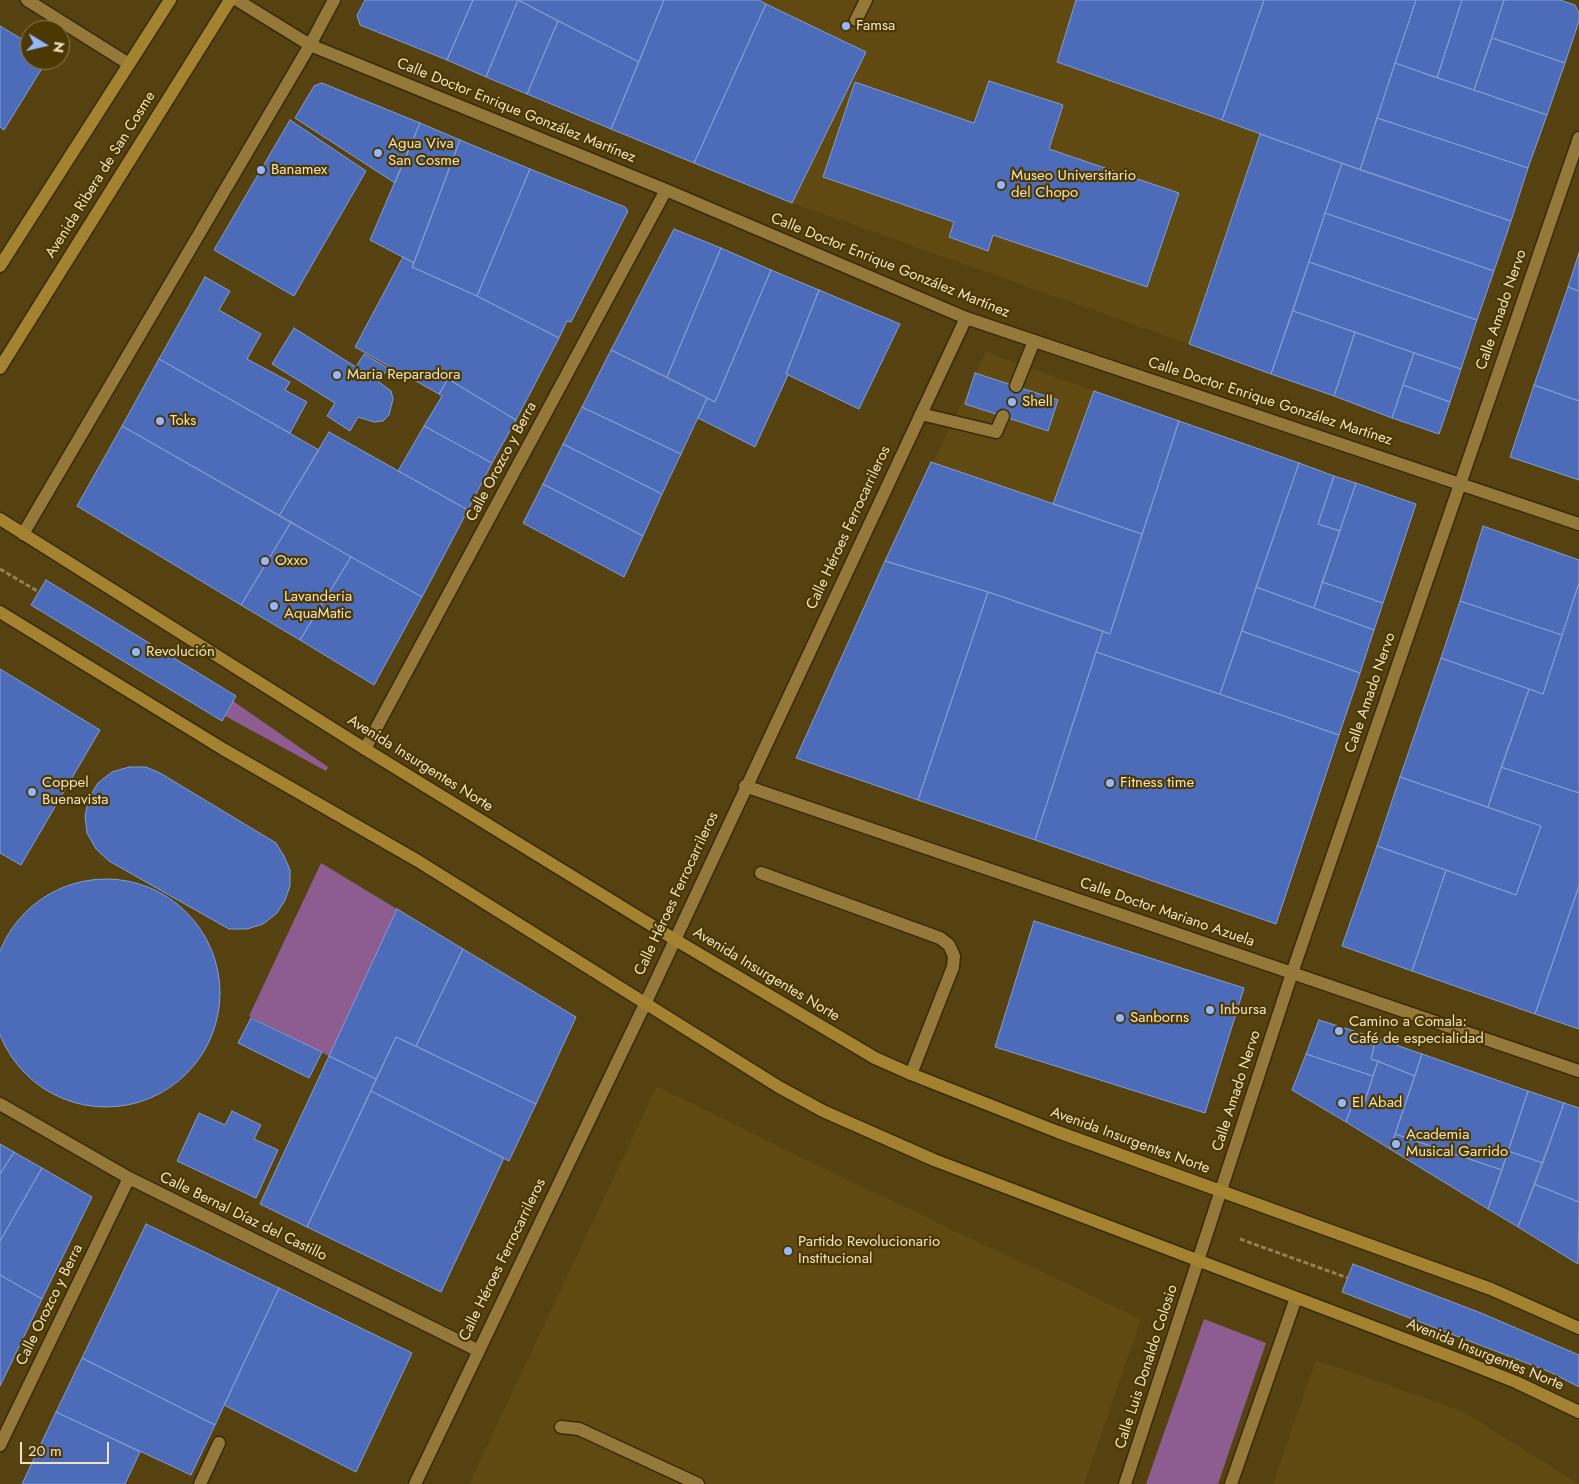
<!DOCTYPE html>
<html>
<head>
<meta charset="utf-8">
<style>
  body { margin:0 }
  #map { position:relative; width:1579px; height:1484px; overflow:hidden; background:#564211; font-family:Jost,sans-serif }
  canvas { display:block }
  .north { position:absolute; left:20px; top:20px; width:50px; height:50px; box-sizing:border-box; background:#4b3803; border:1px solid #8d7c4f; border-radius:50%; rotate:99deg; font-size:14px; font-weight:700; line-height:20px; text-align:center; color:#efe1c2 }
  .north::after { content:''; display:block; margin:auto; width:18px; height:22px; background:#96b6fd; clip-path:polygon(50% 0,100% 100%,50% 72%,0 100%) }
  .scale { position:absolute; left:20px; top:1442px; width:89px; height:22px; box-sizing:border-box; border:2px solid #efe1c2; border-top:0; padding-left:6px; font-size:15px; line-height:18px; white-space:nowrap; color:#efe1c2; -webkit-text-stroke:4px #4b3803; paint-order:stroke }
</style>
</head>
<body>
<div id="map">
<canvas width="1579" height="1484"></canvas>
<div class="north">N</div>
<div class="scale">20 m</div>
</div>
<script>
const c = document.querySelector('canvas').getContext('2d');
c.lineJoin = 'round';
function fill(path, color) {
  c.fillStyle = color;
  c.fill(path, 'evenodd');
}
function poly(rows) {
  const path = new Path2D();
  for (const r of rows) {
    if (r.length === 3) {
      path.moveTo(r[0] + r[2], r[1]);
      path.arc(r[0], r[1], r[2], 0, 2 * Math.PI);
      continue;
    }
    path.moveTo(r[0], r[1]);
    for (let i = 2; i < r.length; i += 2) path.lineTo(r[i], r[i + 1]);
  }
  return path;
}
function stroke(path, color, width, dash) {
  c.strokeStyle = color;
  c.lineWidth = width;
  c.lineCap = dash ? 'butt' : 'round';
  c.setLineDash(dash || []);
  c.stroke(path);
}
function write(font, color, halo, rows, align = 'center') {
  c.font = font + ' Jost,sans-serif';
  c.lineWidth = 4.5;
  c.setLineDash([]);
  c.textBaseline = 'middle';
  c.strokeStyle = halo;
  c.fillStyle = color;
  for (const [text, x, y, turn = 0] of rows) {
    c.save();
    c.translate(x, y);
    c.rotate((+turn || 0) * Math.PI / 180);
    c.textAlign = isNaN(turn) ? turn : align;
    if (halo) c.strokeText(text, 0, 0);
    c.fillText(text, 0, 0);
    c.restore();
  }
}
fill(poly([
  [759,0,1076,0,1057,62,1260,134,1189,344,792,203,866,52],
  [986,352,1094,391,1053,504,933,463],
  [657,1086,854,1183,1141,1319,1084,1484,469,1484],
  [1316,1360,1462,1411,1579,1484,1273,1484]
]), '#614a11');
fill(poly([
  [233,701,328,767,326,771,225,716],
  [321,863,397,909,329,1056,249,1016],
  [1204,1319,1266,1343,1218,1484,1146,1484]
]), '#8d5c90');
const building = poly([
  [365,0,473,0,447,60,360,25,357,15,365,0],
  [473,0,518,0,486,77,447,60,473,0],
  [518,0,664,0,639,62,518,0],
  [518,0,558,21,527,94,486,77,518,0],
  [664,0,759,0,766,4,694,163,611,129,664,0],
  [1076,0,1264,0,1222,120,1057,62,1076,0],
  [1264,0,1416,0,1360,170,1222,120,1264,0],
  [1416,0,1462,0,1437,78,1395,63,1416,0],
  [1462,0,1504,0,1474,90,1437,78,1462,0],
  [1504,0,1560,0,1575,5,1579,13,1579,21,1565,63,1492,38,1504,0],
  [766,4,866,52,792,203,694,163,766,4],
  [558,21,639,62,611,129,527,94,558,21],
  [0,26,30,44,30,60,47,60,4,130,0,127,0,26],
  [1492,38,1565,63,1547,115,1474,90,1492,38],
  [1395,63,1547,115,1528,168,1377,118,1395,63],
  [989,81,1063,105,1049,149,1179,193,1147,287,993,235,988,251,949,237,954,222,823,177,855,82,974,123,989,81],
  [322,83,420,123,395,183,295,118,314,86,322,83],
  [1377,118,1528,168,1511,221,1360,170,1377,118],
  [290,120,366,171,294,296,214,250,290,120],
  [420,123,460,140,414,263,370,240,420,123],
  [1260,134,1342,163,1271,374,1189,344,1260,134],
  [460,140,530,169,477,296,412,267,460,140],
  [1342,163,1511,221,1494,271,1325,213,1342,163],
  [530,169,625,207,628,211,571,322,567,321,559,338,477,296,530,169],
  [1325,213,1494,271,1477,320,1309,262,1325,213],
  [674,229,721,248,667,377,611,350,674,229],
  [721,248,771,270,715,402,667,377,721,248],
  [1579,253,1579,291,1568,287,1579,253],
  [403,257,414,263,412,267,477,296,559,338,516,420,448,379,439,394,355,347,403,257],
  [1309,262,1477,320,1461,369,1293,311,1309,262],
  [771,270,819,290,786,374,788,375,755,447,698,418,707,398,715,402,771,270],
  [205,277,230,291,219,310,261,334,247,359,290,382,285,390,307,402,290,433,159,359,205,277],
  [1568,287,1579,291,1579,401,1534,385,1568,287],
  [819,290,900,324,859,409,786,374,819,290],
  [1293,311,1355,332,1334,396,1271,374,1293,311],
  [294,328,356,367,364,354,388,368,379,382,391,391,393,399,389,415,383,421,374,422,358,417,350,431,327,416,335,403,272,364,294,328],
  [1355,332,1414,353,1392,418,1334,396,1355,332],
  [611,350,707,398,681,454,582,407,611,350],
  [1414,353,1461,369,1450,402,1403,385,1414,353],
  [159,359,319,450,279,516,122,426,159,359],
  [975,373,1058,400,1048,431,965,404,975,373],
  [448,379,516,420,492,463,424,426,442,396,439,394,448,379],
  [1403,385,1450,402,1439,434,1392,418,1403,385],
  [1534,385,1579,401,1579,480,1510,457,1534,385],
  [1094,391,1179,421,1142,534,1053,504,1094,391],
  [582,407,681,454,662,494,563,444,582,407],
  [1179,421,1299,463,1220,694,1096,652,1103,631,1110,634,1179,421],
  [122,426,291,522,241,605,77,506,122,426],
  [424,426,492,463,468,510,398,471,424,426],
  [329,432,468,510,422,597,279,516,329,432],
  [563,444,662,494,643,536,543,484,563,444],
  [931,462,1142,534,1110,634,988,592,885,561,931,462],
  [1299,463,1334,476,1318,524,1340,531,1314,608,1256,587,1299,463],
  [1334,476,1356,483,1340,531,1318,524,1334,476],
  [1356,483,1416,504,1383,603,1322,582,1356,483],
  [543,484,643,536,624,577,523,523,543,484],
  [291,522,351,557,300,640,241,605,291,522],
  [1483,526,1579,560,1579,583,1562,635,1460,601,1483,526],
  [351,557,422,597,374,685,300,640,351,557],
  [885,561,988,592,918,800,796,758,885,561],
  [46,580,236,696,222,721,31,605,46,580],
  [1322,582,1383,603,1374,630,1314,608,1322,582],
  [1579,583,1579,793,1501,767,1529,689,1543,694,1579,583],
  [1256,587,1374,630,1360,673,1242,631,1256,587],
  [988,592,1103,631,1035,840,918,800,988,592],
  [1460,601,1562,635,1543,694,1441,658,1460,601],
  [1242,631,1360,673,1339,735,1220,694,1242,631],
  [1096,652,1339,735,1276,924,1035,840,1096,652],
  [1441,658,1529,689,1488,807,1400,777,1441,658],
  [0,669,100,730,21,865,0,853,0,669],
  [129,767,146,767,160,773,276,843,284,856,290,870,290,886,285,900,277,913,263,924,247,929,229,929,109,861,96,849,87,833,85,816,89,798,98,783,112,772,129,767],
  [1501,767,1579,793,1579,886,1535,1014,1412,971,1446,870,1516,895,1541,826,1488,807,1501,767],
  [1400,777,1541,826,1516,895,1377,846,1400,777],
  [1377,846,1446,870,1412,971,1342,946,1377,846],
  [106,993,114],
  [1579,886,1579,1029,1535,1014,1579,886],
  [397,909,463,949,416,1046,396,1037,376,1079,329,1056,397,909],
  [1034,921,1244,988,1205,1113,995,1047,1034,921],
  [463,949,576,1017,536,1104,416,1046,463,949],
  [251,1018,322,1052,309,1078,238,1043,251,1018],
  [1319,1020,1376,1038,1371,1059,1378,1061,1373,1076,1306,1054,1319,1020],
  [396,1037,536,1104,509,1161,371,1091,396,1037],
  [1376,1038,1422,1054,1415,1076,1371,1059,1376,1038],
  [1306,1054,1373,1076,1364,1104,1354,1100,1346,1122,1292,1090,1306,1054],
  [1422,1054,1528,1091,1502,1170,1395,1134,1422,1054],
  [329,1056,376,1079,307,1227,260,1204,329,1056],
  [1378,1061,1415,1076,1390,1149,1346,1122,1354,1100,1364,1104,1378,1061],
  [371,1091,504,1158,441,1292,307,1227,371,1091],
  [1528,1091,1564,1103,1543,1163,1508,1151,1528,1091],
  [1564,1103,1579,1108,1579,1202,1534,1184,1564,1103],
  [232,1111,261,1125,254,1139,278,1150,256,1198,177,1161,199,1113,225,1125,232,1111],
  [1395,1134,1502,1170,1488,1209,1390,1149,1395,1134],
  [0,1144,14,1152,0,1174,0,1144],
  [1508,1151,1543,1163,1518,1227,1488,1209,1508,1151],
  [14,1152,42,1168,0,1241,0,1174,14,1152],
  [42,1168,92,1197,42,1299,0,1275,0,1241,42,1168],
  [1534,1184,1579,1202,1578,1264,1518,1227,1534,1184],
  [146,1224,279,1288,215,1425,82,1358,146,1224],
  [1353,1264,1481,1313,1579,1355,1579,1387,1550,1372,1342,1292,1353,1264],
  [0,1275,42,1299,0,1386,0,1275],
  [279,1288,412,1353,356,1472,224,1405,279,1288],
  [82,1358,215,1425,191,1475,56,1412,82,1358],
  [56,1412,140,1452,125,1484,22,1484,56,1412]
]);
fill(building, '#4c6cb9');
stroke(building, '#829cd4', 1);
const lane = poly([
  [856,20,866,0],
  [1016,386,1034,341],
  [921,414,996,432,1003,416],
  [23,534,310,45,334,0],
  [761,873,940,938,949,945,954,956,953,967,911,1074],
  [561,1427,579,1429,698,1484],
  [200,1484,219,1443]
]);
const street = poly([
  [27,0,129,64],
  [237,0,310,45,666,190,966,318,1579,524],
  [365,749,666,190],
  [745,786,1579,1071],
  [0,1104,129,1178,477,1350],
  [0,1445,129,1178],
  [415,1484,645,1004,966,318],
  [1125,1484,1292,973,1579,138],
  [1231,1484,1296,1298]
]);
const secondary = poly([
  [0,266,170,0],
  [0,368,230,0],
  [0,519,365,749,674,939,875,1058,911,1074,1058,1132,1491,1289,1579,1328],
  [0,612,223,749,418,861,779,1087,823,1111,934,1160,1468,1363,1516,1382,1579,1412]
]);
stroke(lane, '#382907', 15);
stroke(street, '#382907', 15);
stroke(secondary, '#382907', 15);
stroke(poly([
  [0,569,39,592],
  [1240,1239,1348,1278]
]), '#928157', 3, [5, 2.5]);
stroke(lane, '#94793b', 12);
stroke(street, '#94793b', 12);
stroke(secondary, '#a48330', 12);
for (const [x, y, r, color] of [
  [846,26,5,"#96b6fd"],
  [378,153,5,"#96b6fd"],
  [261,170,5,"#96b6fd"],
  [1001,185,5,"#96b6fd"],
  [337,375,5,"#96b6fd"],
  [1012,402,5,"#96b6fd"],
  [160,421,5,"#96b6fd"],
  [265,561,5,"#96b6fd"],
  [274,606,5,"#96b6fd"],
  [136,652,5,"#96b6fd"],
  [1110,783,5,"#96b6fd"],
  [32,792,5,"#96b6fd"],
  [1210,1010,5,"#96b6fd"],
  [1120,1018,5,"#96b6fd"],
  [1339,1031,5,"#96b6fd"],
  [1342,1103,5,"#96b6fd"],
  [1396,1144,5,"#96b6fd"],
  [788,1251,5,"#96b6fd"]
]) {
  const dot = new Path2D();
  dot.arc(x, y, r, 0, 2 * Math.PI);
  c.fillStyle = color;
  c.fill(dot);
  stroke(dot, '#4b3803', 2);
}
write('15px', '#efe1c2', '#4b3803', [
  ["Famsa",856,26],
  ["Agua Viva",388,144],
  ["San Cosme",388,161],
  ["Banamex",271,170],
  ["Museo Universitario",1011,176],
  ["del Chopo",1011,193],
  ["Maria Reparadora",347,375],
  ["Shell",1022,402],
  ["Toks",170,421],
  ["Oxxo",275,561],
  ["Lavanderia",284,597],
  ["AquaMatic",284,614],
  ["Revolución",146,652],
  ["Coppel",42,783],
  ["Buenavista",42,800],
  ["Fitness time",1120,783],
  ["Inbursa",1220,1010],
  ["Sanborns",1130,1018],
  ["Camino a Comala:",1349,1022],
  ["Café de especialidad",1349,1039],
  ["El Abad",1352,1103],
  ["Academia",1406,1135],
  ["Musical Garrido",1406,1152],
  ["Partido Revolucionario",798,1242],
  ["Institucional",798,1259]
], 'left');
write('15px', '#efe1c2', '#4b3803', [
  ["Calle Doctor Enrique González Martínez",516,111,22],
  ["Avenida Ribera de San Cosme",101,175,-58],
  ["Calle Doctor Enrique González Martínez",890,266,22],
  ["Calle Amado Nervo",1502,310,-71],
  ["Calle Doctor Enrique González Martínez",1270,402,18],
  ["Calle Orozco y Berra",502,462,-62],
  ["Calle Héroes Ferrocarrileros",849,528,-65],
  ["Calle Amado Nervo",1371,693,-71],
  ["Avenida Insurgentes Norte",420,764,32],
  ["Calle Héroes Ferrocarrileros",677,894,-65],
  ["Calle Doctor Mariano Azuela",1167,913,19],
  ["Avenida Insurgentes Norte",766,975,31],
  ["Calle Amado Nervo",1237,1091,-72],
  ["Avenida Insurgentes Norte",1130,1141,20],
  ["Calle Bernal Díaz del Castillo",243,1217,26],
  ["Calle Héroes Ferrocarrileros",503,1260,-64],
  ["Calle Orozco y Berra",50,1305,-64],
  ["Avenida Insurgentes Norte",1485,1355,22],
  ["Calle Luis Donaldo Colosio",1147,1367,-72]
]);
</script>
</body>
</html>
